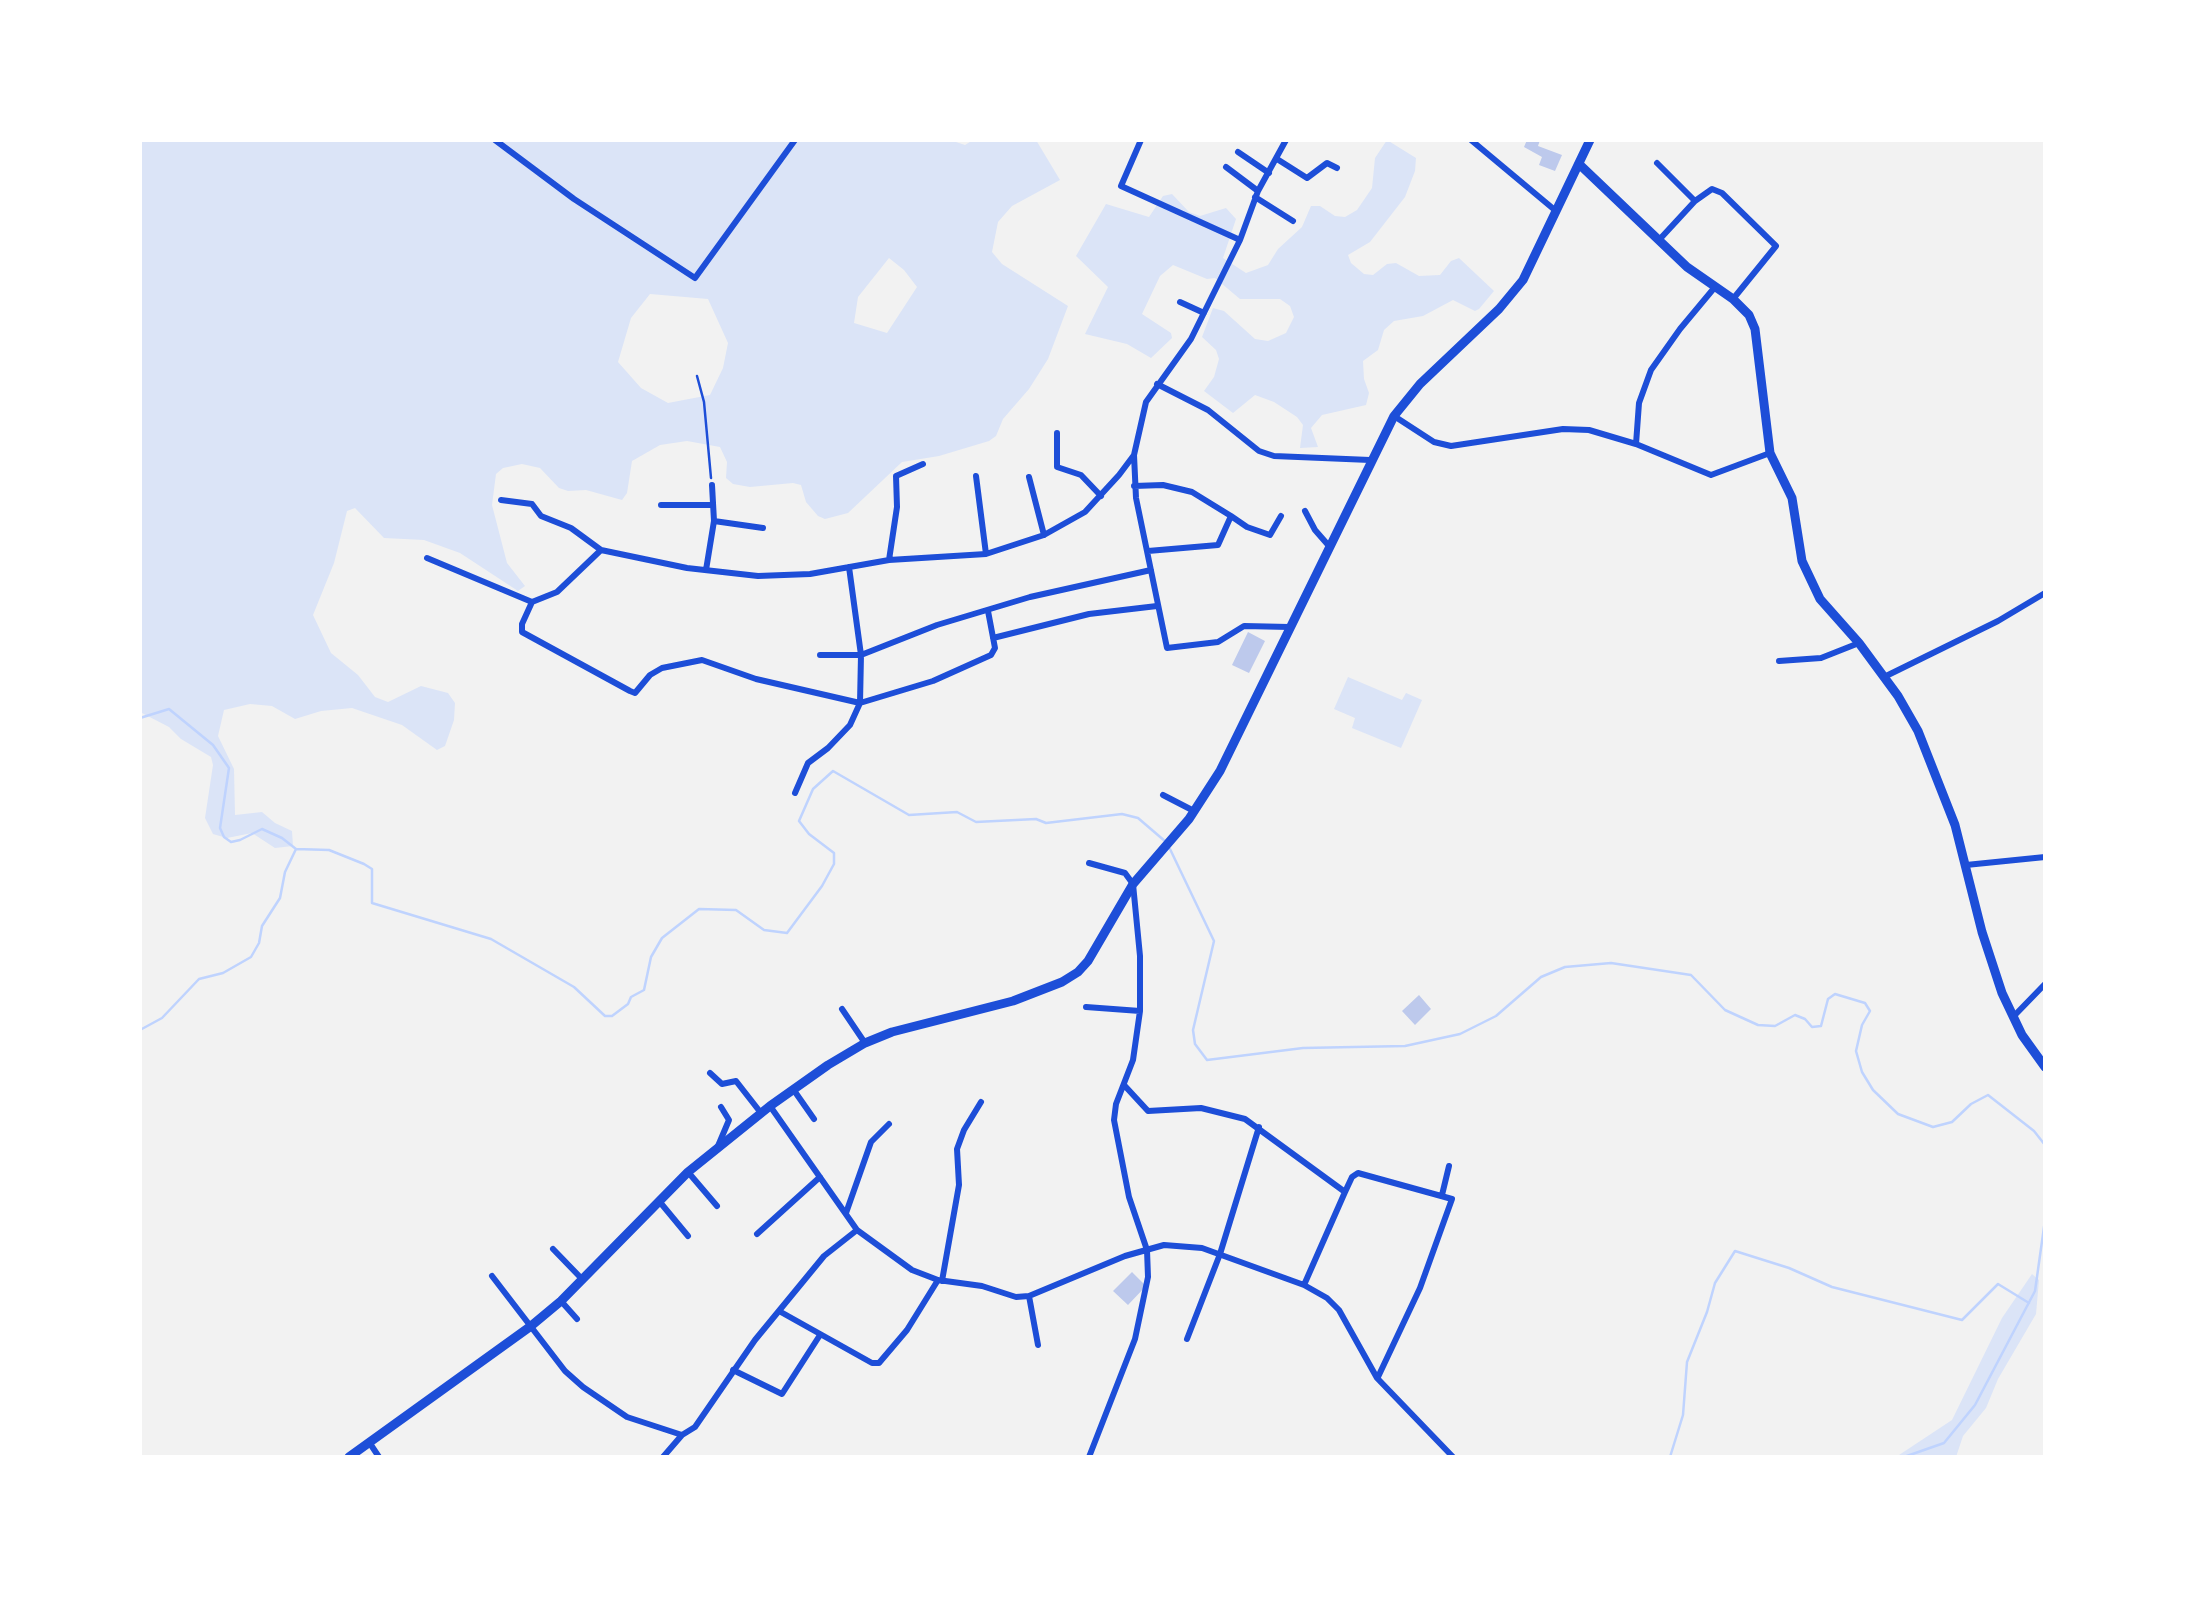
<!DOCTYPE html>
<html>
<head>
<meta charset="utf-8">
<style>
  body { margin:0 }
  #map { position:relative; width:2185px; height:1597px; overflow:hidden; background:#f2f2f2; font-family:Inter,sans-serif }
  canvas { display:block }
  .frame { position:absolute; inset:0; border:142px solid #fff; pointer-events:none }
</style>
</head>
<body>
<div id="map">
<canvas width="2185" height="1597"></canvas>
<div class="frame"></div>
</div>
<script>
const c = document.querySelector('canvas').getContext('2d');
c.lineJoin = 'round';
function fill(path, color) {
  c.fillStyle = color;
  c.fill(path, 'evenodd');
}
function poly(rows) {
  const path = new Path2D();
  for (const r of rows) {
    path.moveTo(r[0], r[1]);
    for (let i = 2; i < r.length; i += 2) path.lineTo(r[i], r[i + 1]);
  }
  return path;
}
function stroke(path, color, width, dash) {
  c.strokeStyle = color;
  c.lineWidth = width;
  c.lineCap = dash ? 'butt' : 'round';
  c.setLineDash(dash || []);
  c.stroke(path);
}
fill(poly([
  [140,140,950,140,965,145,973,140,1036,140,1060,180,1012,206,998,222,992,252,1002,264,1068,306,1048,359,1029,389,1003,419,996,436,989,441,939,456,902,462,848,513,825,519,818,516,806,502,801,485,793,483,750,487,733,484,726,478,727,462,720,447,687,441,660,445,632,461,627,493,622,500,586,490,568,491,559,488,540,468,522,464,503,468,496,474,492,505,507,563,525,586,518,591,460,553,424,540,384,538,355,508,347,511,334,563,313,615,331,653,358,675,375,697,388,702,421,686,448,693,455,703,454,720,445,746,437,750,402,725,352,708,321,711,295,719,272,706,250,704,224,710,218,736,234,769,235,815,262,812,275,823,292,831,293,846,275,848,252,833,227,838,213,834,205,818,213,765,211,757,181,739,169,727,140,712],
  [889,258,904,270,917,287,887,333,854,323,858,297],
  [650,294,708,299,728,343,723,368,710,395,668,403,641,388,618,362,631,318],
  [1387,140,1416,158,1415,171,1405,197,1370,242,1348,255,1351,263,1364,274,1373,275,1387,264,1396,263,1419,276,1440,275,1451,261,1459,258,1494,291,1479,309,1475,311,1453,300,1423,316,1394,321,1384,330,1378,350,1363,361,1364,379,1369,393,1366,405,1322,415,1311,428,1318,447,1300,448,1303,425,1297,417,1274,402,1255,395,1233,413,1204,391,1214,377,1219,359,1216,350,1202,337,1213,308,1224,311,1255,339,1268,341,1286,333,1294,317,1290,306,1280,299,1240,299,1215,278,1207,279,1173,265,1160,276,1142,314,1171,333,1172,338,1151,358,1127,344,1085,334,1108,287,1076,256,1106,204,1149,217,1163,196,1172,194,1189,212,1200,216,1226,208,1236,219,1223,258,1246,273,1268,265,1278,249,1302,227,1311,206,1320,206,1335,216,1345,217,1357,210,1372,188,1375,158],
  [1348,677,1402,700,1406,693,1422,700,1401,748,1352,728,1355,718,1334,709],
  [2032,1274,2039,1280,2036,1314,1998,1379,1986,1408,1963,1436,1956,1457,1896,1457,1952,1420,2002,1318]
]), '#dbe4f7');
stroke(poly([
  [140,718,169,709,213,745,229,768,220,828,224,837,231,842,240,840,262,829,282,838,296,849],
  [1170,849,1214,941,1193,1030,1195,1044,1207,1060,1303,1048,1405,1046,1460,1034,1496,1016,1541,977,1565,967,1611,963,1691,975,1725,1010,1758,1025,1775,1026,1795,1015,1805,1019,1812,1027,1821,1026,1828,999,1835,994,1865,1003,1870,1011,1862,1025,1856,1051,1862,1072,1873,1090,1898,1114,1933,1127,1952,1122,1971,1104,1988,1095,2034,1131,2045,1145],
  [140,1030,162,1018,199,979,223,973,251,957,259,943,262,926,280,898,285,872,296,849,329,850,364,864,372,869,372,903,491,939,574,987,605,1016,612,1016,628,1004,631,997,644,990,651,957,662,938,699,909,736,910,764,930,787,933,822,886,834,864,834,853,809,834,799,821,813,789,833,771,909,815,957,812,976,822,1036,819,1046,823,1122,814,1138,818,1166,842],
  [2045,1164,2045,1198],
  [1670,1457,1683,1415,1687,1362,1707,1312,1715,1283,1735,1251,1789,1268,1832,1287,1962,1320,1998,1284,2029,1303],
  [1904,1457,1944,1443,1975,1405,2035,1291,2045,1220]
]), '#bfd3fe', 2.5);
fill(poly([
  [1527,140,1540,140,1538,146,1562,155,1555,171,1539,165,1542,157,1524,147],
  [1248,632,1265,641,1249,673,1232,665],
  [1419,995,1431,1009,1415,1025,1402,1011],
  [1132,1272,1146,1286,1128,1305,1113,1291]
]), '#bdc9ec');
stroke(poly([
  [697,376,704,402,711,478]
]), '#1d4ed8', 2.5);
stroke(poly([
  [495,140,574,199,695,278,795,140],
  [1141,140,1121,186,1240,240],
  [1471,140,1556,211],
  [1238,152,1269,173],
  [1277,159,1307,178,1327,163,1337,168],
  [1657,163,1695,201],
  [1226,167,1258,191],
  [1255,197,1293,221],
  [1659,240,1695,201,1712,189,1722,193,1776,246,1733,299],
  [1180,302,1204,313],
  [1157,384,1208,410,1259,451,1274,456,1370,460],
  [1394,416,1434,442,1451,446,1563,429,1589,430,1636,444,1711,475,1770,453],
  [1057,433,1057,467,1081,475,1101,496],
  [1636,444,1639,403,1651,370,1680,329,1715,287],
  [1134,455,1136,498,1167,648,1218,642,1244,626,1289,627],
  [976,476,986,554],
  [1029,477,1044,535],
  [1134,486,1163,485,1192,492,1231,516],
  [501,500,532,504,541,516,571,528,601,550,687,568,758,576,810,574,889,560,986,554,1044,535,1085,512,1119,475,1134,455,1146,402,1191,339,1240,240,1258,191,1286,140],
  [661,505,713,505],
  [1305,511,1315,530,1329,546],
  [714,521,763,528],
  [1148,551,1218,545,1231,516,1247,527,1270,535,1281,516],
  [427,558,532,602,557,592,601,550],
  [889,560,897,507,896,476,923,464],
  [706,570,714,521,712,485],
  [532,602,522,624,522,632,630,691,635,693,650,675,662,668,702,660,756,679,860,703],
  [993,638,1089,614,1157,606],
  [820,655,861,655,937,625,1030,597,1151,570],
  [1779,661,1821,658,1859,643],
  [1884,677,1998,621,2045,593],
  [860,703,933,681,991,655,995,648,988,611],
  [795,793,808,763,828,748,850,725,860,703,861,655,849,567],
  [1163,795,1194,811],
  [1089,863,1125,873,1133,884,1140,956,1140,1011,1133,1060,1116,1104,1114,1120,1129,1197,1147,1250,1148,1277,1135,1339,1089,1457],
  [1966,865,2045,857],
  [1086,1007,1140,1011],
  [842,1009,865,1043],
  [2013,1017,2045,984],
  [710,1073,722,1084,736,1081,761,1113],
  [1124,1085,1148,1111,1201,1108,1245,1119,1345,1192],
  [793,1089,814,1119],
  [770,1106,857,1230,912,1270,938,1280,982,1286,1016,1297,1029,1296,1125,1256,1164,1245,1202,1248,1304,1285,1327,1298,1339,1310,1377,1378,1453,1457],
  [718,1146,729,1120,721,1107],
  [688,1172,717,1206],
  [1442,1195,1449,1166],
  [659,1201,688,1236],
  [846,1213,871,1142,889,1124],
  [757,1234,820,1177],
  [553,1249,582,1279],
  [492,1276,565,1371,583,1387,627,1417,682,1435,695,1427,755,1340,824,1256,857,1230],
  [942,1281,959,1185,957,1149,964,1130,981,1102],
  [1304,1285,1345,1192,1352,1177,1358,1173,1452,1199,1420,1288,1378,1377],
  [1029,1296,1038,1345],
  [561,1301,577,1319],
  [779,1311,872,1363,879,1363,907,1330,938,1280],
  [1187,1339,1220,1254,1259,1127],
  [733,1370,782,1394,820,1335],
  [369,1442,379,1457],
  [663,1457,682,1435]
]), '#1d4ed8', 6);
stroke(poly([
  [1579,164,1687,267,1733,299,1749,315,1755,329,1770,453,1792,498,1802,561,1820,599,1859,643,1898,696,1918,731,1955,825,1982,932,2002,993,2022,1035,2045,1067]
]), '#1d4ed8', 9);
stroke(poly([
  [349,1457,531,1326,561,1301,688,1172,770,1106,828,1065,865,1043,892,1032,1013,1001,1062,982,1078,972,1088,961,1133,884,1189,819,1220,771,1394,416,1420,384,1499,309,1523,280,1590,140]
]), '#1d4ed8', 9);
</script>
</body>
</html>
